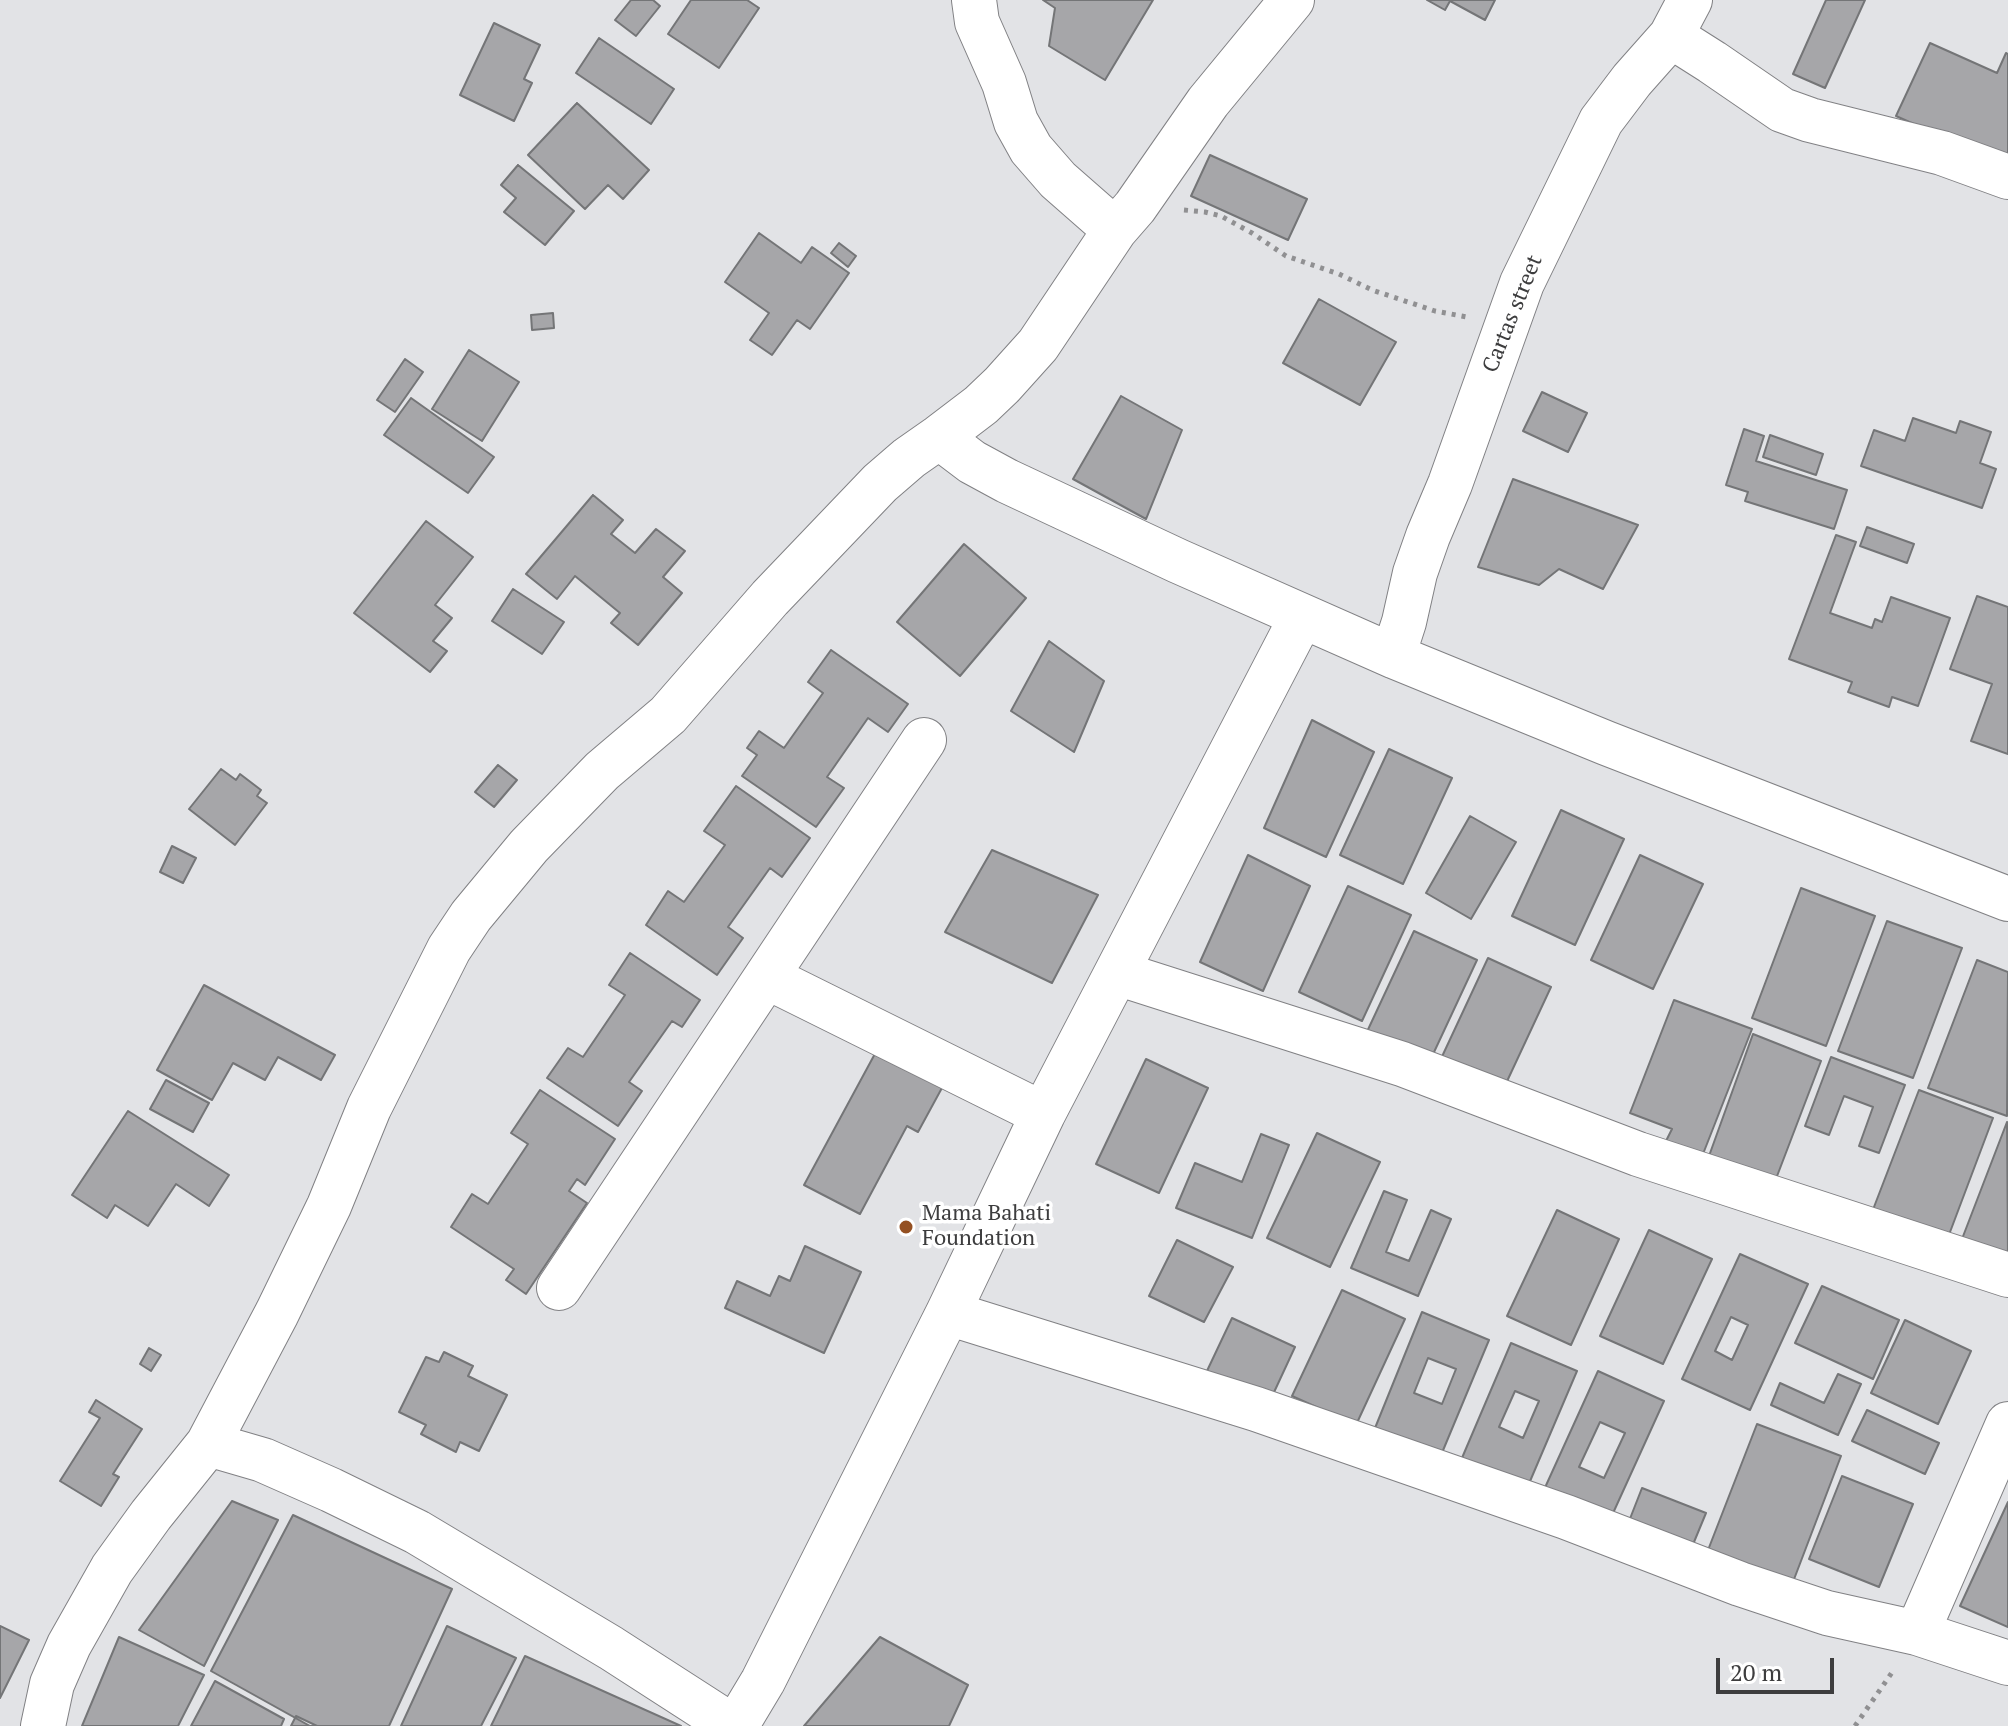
<!DOCTYPE html>
<html>
<head>
<meta charset="utf-8">
<style>
  body { margin:0 }
  #map { position:relative; width:2008px; height:1726px; overflow:hidden; background:#e2e3e6; font-family:"PT Serif",serif }
  canvas { display:block }
  .scale { position:absolute; left:1716px; top:1658px; width:118px; height:36px; box-sizing:border-box; border:4px solid #3d3d3e; border-top:0; padding-left:10px; font-size:24px; line-height:28px; white-space:nowrap; color:#3d3d3e; -webkit-text-stroke:6px #fff; paint-order:stroke }
</style>
</head>
<body>
<div id="map">
<canvas width="2008" height="1726"></canvas>
<div class="scale">20 m</div>
</div>
<script>
const c = document.querySelector('canvas').getContext('2d');
c.lineJoin = 'round';
function fill(path, color) {
  c.fillStyle = color;
  c.fill(path, 'evenodd');
}
function poly(rows) {
  const path = new Path2D();
  for (const r of rows) {
    path.moveTo(r[0], r[1]);
    for (let i = 2; i < r.length; i += 2) path.lineTo(r[i], r[i + 1]);
  }
  return path;
}
function stroke(path, color, width, dash) {
  c.strokeStyle = color;
  c.lineWidth = width;
  c.lineCap = dash ? 'butt' : 'round';
  c.setLineDash(dash || []);
  c.stroke(path);
}
function write(font, color, halo, rows, align = 'center') {
  c.font = font + ' "PT Serif",serif';
  c.lineWidth = 7;
  c.setLineDash([]);
  c.textBaseline = 'middle';
  c.strokeStyle = halo;
  c.fillStyle = color;
  for (const [text, x, y, turn = 0] of rows) {
    c.save();
    c.translate(x, y);
    c.rotate((+turn || 0) * Math.PI / 180);
    c.textAlign = isNaN(turn) ? turn : align;
    if (halo) c.strokeText(text, 0, 0);
    c.fillText(text, 0, 0);
    c.restore();
  }
}
const building = poly([
  [631,0,653,0,660,6,636,36,615,20,631,0],
  [691,0,747,0,759,8,719,68,668,34,691,0],
  [1043,0,1153,0,1105,80,1049,46,1055,8,1043,0],
  [1427,0,1495,0,1485,20,1450,1,1445,10,1427,0],
  [1826,0,1865,0,1825,88,1793,74,1826,0],
  [494,23,540,45,524,79,532,83,514,121,460,95,494,23],
  [599,38,674,89,651,124,576,73,599,38],
  [1930,43,1997,73,2006,53,2008,54,2008,166,1896,116,1930,43],
  [577,103,649,170,623,199,608,185,585,209,528,155,577,103],
  [1210,155,1307,199,1288,240,1191,196,1210,155],
  [518,165,574,211,545,245,504,212,516,198,501,185,518,165],
  [759,233,801,263,812,247,849,273,810,329,797,320,772,355,750,340,769,313,725,282,759,233],
  [839,243,856,256,848,267,831,253,839,243],
  [1319,299,1396,342,1360,405,1283,363,1319,299],
  [553,313,554,328,532,330,531,315,553,313],
  [469,350,519,382,482,441,432,409,469,350],
  [405,359,423,372,395,412,377,400,405,359],
  [1542,392,1587,413,1568,452,1523,431,1542,392],
  [1121,396,1182,430,1146,519,1073,479,1121,396],
  [411,398,494,457,468,493,384,435,411,398],
  [1913,418,1956,433,1960,421,1991,432,1980,463,1996,469,1982,508,1861,466,1874,430,1905,441,1913,418],
  [1744,429,1764,436,1756,461,1847,490,1834,529,1745,501,1748,492,1726,485,1744,429],
  [1770,435,1823,454,1816,475,1763,457,1770,435],
  [1513,479,1638,525,1603,589,1559,569,1539,585,1478,567,1513,479],
  [593,495,623,520,611,534,635,553,656,529,685,551,663,577,682,593,638,645,611,623,620,613,575,576,557,599,526,574,593,495],
  [426,521,473,557,435,605,452,618,433,641,447,651,430,672,354,613,426,521],
  [1867,527,1914,544,1907,563,1860,546,1867,527],
  [1836,535,1856,542,1830,613,1872,628,1875,619,1882,622,1891,597,1950,618,1918,706,1892,697,1889,707,1848,692,1852,682,1789,659,1836,535],
  [964,544,1026,598,960,676,897,622,964,544],
  [513,589,564,622,542,654,492,621,513,589],
  [1977,596,2008,607,2008,754,1971,741,1992,684,1950,669,1977,596],
  [1049,641,1104,681,1074,752,1011,711,1049,641],
  [831,650,908,704,888,732,868,718,827,777,844,788,816,827,742,776,757,755,747,748,759,731,784,748,823,693,808,682,831,650],
  [1312,720,1374,752,1326,857,1264,828,1312,720],
  [1389,749,1452,778,1403,884,1340,855,1389,749],
  [498,765,517,780,494,807,475,792,498,765],
  [221,769,236,780,240,774,261,790,257,796,267,803,235,845,189,809,221,769],
  [736,786,810,838,782,877,770,868,728,927,743,938,717,975,646,925,668,891,684,902,725,845,704,831,736,786],
  [1561,810,1624,839,1575,945,1512,916,1561,810],
  [1470,816,1516,842,1471,919,1426,893,1470,816],
  [172,846,196,858,183,883,160,872,172,846],
  [992,850,1098,895,1052,983,945,932,992,850],
  [1248,855,1310,886,1263,991,1200,962,1248,855],
  [1640,855,1703,884,1653,989,1591,960,1640,855],
  [1348,886,1411,915,1362,1021,1299,992,1348,886],
  [1801,888,1875,916,1826,1046,1752,1018,1801,888],
  [1887,921,1962,948,1913,1078,1838,1051,1887,921],
  [1414,931,1477,960,1428,1065,1365,1036,1414,931],
  [630,953,700,1000,682,1027,672,1021,629,1082,642,1091,618,1126,547,1078,568,1048,583,1057,625,995,609,985,630,953],
  [1488,958,1551,987,1502,1092,1439,1063,1488,958],
  [1977,960,2008,972,2007,1116,1928,1088,1977,960],
  [204,985,335,1055,321,1080,278,1057,265,1080,233,1063,212,1100,157,1070,204,985],
  [1674,1000,1752,1029,1703,1154,1666,1141,1672,1129,1630,1113,1674,1000],
  [1753,1034,1821,1061,1774,1184,1709,1156,1753,1034],
  [877,1050,943,1086,918,1132,907,1126,860,1214,804,1185,877,1050],
  [1831,1057,1905,1085,1879,1153,1859,1146,1873,1107,1844,1096,1829,1135,1805,1126,1831,1057],
  [1146,1059,1208,1088,1159,1193,1096,1164,1146,1059],
  [166,1080,209,1103,193,1132,150,1109,166,1080],
  [540,1090,615,1139,585,1185,577,1179,569,1191,587,1203,526,1294,506,1280,514,1269,451,1227,472,1194,488,1204,528,1144,511,1133,540,1090],
  [1919,1090,1993,1118,1944,1248,1869,1220,1919,1090],
  [128,1111,229,1175,209,1206,176,1184,148,1226,115,1205,107,1218,72,1195,128,1111],
  [2007,1122,2008,1258,1957,1252,2007,1122],
  [1317,1133,1380,1162,1330,1267,1267,1238,1317,1133],
  [1261,1134,1289,1145,1252,1238,1176,1208,1195,1163,1242,1182,1261,1134],
  [1384,1191,1407,1200,1386,1252,1409,1261,1431,1210,1451,1219,1418,1296,1351,1268,1384,1191],
  [1557,1210,1619,1239,1571,1345,1507,1316,1557,1210],
  [1649,1230,1712,1259,1663,1364,1600,1336,1649,1230],
  [1177,1240,1233,1267,1204,1322,1149,1296,1177,1240],
  [805,1246,861,1272,824,1353,725,1308,737,1281,770,1296,779,1276,790,1281,805,1246],
  [1740,1254,1808,1284,1750,1410,1682,1379,1740,1254],
  [1731,1317,1748,1325,1732,1360,1715,1351,1731,1317],
  [1822,1286,1899,1320,1873,1379,1795,1343,1822,1286],
  [1342,1290,1405,1319,1356,1425,1292,1396,1342,1290],
  [1422,1312,1489,1340,1439,1460,1373,1433,1422,1312],
  [1428,1358,1456,1369,1442,1404,1414,1393,1428,1358],
  [1232,1318,1295,1347,1269,1403,1206,1373,1232,1318],
  [1905,1320,1971,1351,1938,1424,1871,1393,1905,1320],
  [1511,1343,1577,1371,1522,1500,1456,1472,1511,1343],
  [1515,1391,1539,1401,1523,1438,1499,1427,1515,1391],
  [149,1348,161,1355,151,1371,140,1364,149,1348],
  [444,1352,473,1366,468,1376,507,1395,479,1451,460,1442,456,1452,421,1434,426,1425,399,1412,426,1357,439,1362,444,1352],
  [1598,1371,1664,1401,1604,1533,1538,1503,1598,1371],
  [1600,1422,1625,1433,1604,1478,1579,1467,1600,1422],
  [1838,1374,1861,1384,1838,1435,1771,1405,1780,1383,1824,1403,1838,1374],
  [96,1400,142,1429,113,1474,119,1477,101,1506,60,1481,100,1418,89,1412,96,1400],
  [1867,1410,1939,1443,1925,1474,1852,1441,1867,1410],
  [1757,1424,1841,1456,1788,1595,1703,1563,1757,1424],
  [1842,1476,1913,1504,1879,1587,1809,1559,1842,1476],
  [1642,1488,1706,1513,1687,1559,1624,1534,1642,1488],
  [232,1501,278,1520,204,1666,139,1630,232,1501],
  [2008,1502,2008,1627,1960,1606,2008,1502],
  [293,1515,452,1589,389,1726,310,1726,211,1671,293,1515],
  [0,1626,29,1640,0,1698,0,1626],
  [447,1626,516,1658,481,1726,401,1726,447,1626],
  [119,1637,204,1675,178,1726,82,1726,119,1637],
  [880,1637,968,1685,949,1726,804,1726,880,1637],
  [525,1656,681,1726,491,1726,525,1656],
  [215,1681,284,1719,281,1726,191,1726,215,1681],
  [296,1716,317,1726,291,1726,296,1716]
]);
fill(building, '#a6a6a9');
stroke(building, '#747577', 2);
const minor = poly([
  [974,0,977,22,1004,83,1016,122,1031,149,1058,180,1115,230],
  [1671,36,1712,62,1782,110,1810,120,1942,153,2008,177],
  [939,437,972,462,1007,481,1178,561,1393,656,1606,743,2008,899],
  [1393,656,1404,622,1415,573,1428,536,1450,484,1522,283,1601,121,1632,80,1671,36,1690,0],
  [1117,973,1402,1064,1638,1154,2008,1275],
  [767,977,1043,1114],
  [559,1288,924,740],
  [948,1313,1256,1409,1566,1517,1740,1584,1827,1613,1917,1633,2008,1663],
  [208,1444,263,1460,331,1490,417,1532,611,1648,732,1726],
  [1917,1633,2008,1424],
  [43,1726,52,1684,69,1645,112,1569,151,1515,208,1444,277,1313,329,1206,369,1108,449,949,471,916,529,846,602,771,668,715,770,598,880,483,909,458,939,437,981,405,1002,385,1038,345,1115,230,1135,207,1208,102,1292,0],
  [736,1726,763,1681,948,1313,1043,1114,1302,616]
]);
stroke(minor, '#818184', 46);
stroke(poly([
  [1184,210,1205,212,1221,216,1252,233,1286,256,1339,274,1372,290,1435,311,1467,317],
  [1855,1726,1893,1671]
]), '#909092', 5, [4, 6]);
stroke(minor, '#fff', 44);
for (const [x, y, r, color] of [
  [906,1227,8,"#945022"]
]) {
  const dot = new Path2D();
  dot.arc(x, y, r, 0, 2 * Math.PI);
  c.fillStyle = color;
  c.fill(dot);
  stroke(dot, '#fff', 3);
}
write('22px', '#3d3d3e', '#fff', [
  ["Cartas street",1513,314,-68]
]);
write('22px', '#3d3d3e', '#fff', [
  ["Mama Bahati",922,1214],
  ["Foundation",922,1239]
], 'left');
</script>
</body>
</html>
